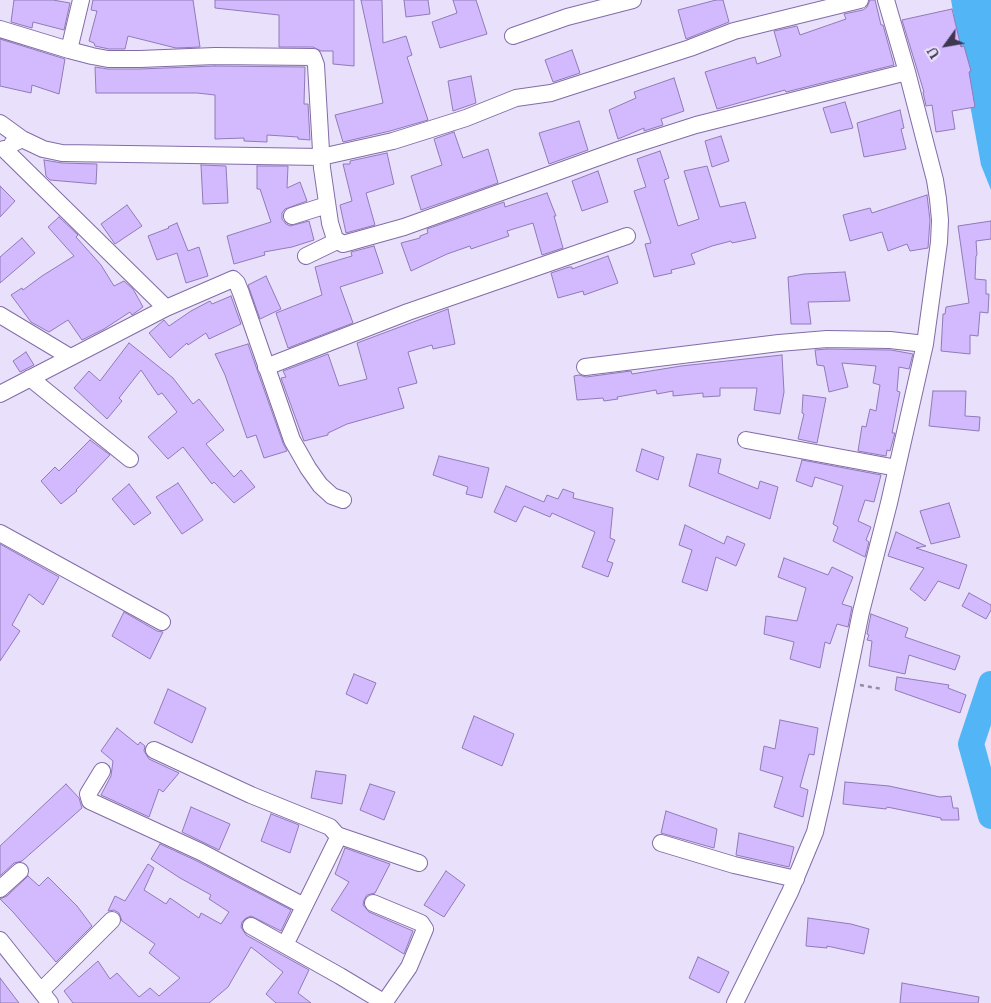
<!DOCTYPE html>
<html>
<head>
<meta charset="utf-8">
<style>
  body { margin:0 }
  #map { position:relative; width:991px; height:1003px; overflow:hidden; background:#e9e0fb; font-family:Lora,serif }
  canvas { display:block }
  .north { position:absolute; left:921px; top:20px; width:50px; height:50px; -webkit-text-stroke:4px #e9e0fb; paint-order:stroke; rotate:238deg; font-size:14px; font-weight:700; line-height:20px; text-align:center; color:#3f3650 }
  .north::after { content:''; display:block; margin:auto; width:18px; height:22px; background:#3f3650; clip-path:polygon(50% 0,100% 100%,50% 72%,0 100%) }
</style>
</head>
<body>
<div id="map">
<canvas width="991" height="1003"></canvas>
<div class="north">U</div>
</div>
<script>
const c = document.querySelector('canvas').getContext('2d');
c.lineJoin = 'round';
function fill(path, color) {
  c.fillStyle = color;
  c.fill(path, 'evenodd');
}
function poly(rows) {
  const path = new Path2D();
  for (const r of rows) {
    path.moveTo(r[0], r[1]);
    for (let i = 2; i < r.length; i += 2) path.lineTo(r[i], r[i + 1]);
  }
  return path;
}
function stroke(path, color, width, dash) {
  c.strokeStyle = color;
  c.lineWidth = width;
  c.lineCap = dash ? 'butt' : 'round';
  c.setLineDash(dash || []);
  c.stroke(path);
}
fill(poly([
  [951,0,991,0,991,190,981,165]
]), '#52b5f6');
stroke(poly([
  [991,684,971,744,991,816]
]), '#52b5f6', 26);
const building = poly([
  [14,0,53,0,70,3,64,30,33,22,32,28,11,22,14,0],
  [93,0,193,0,200,47,176,48,128,36,125,49,109,49,95,46,94,43,89,41,97,11,91,10,93,0],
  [215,0,354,0,354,66,333,64,333,51,321,51,313,47,279,47,279,15,215,8,215,0],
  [361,0,382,0,383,43,406,36,412,55,407,57,428,120,390,131,343,142,335,115,383,103,361,0],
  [404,0,428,0,430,14,406,17,404,0],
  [453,0,476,0,487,34,440,48,432,22,457,13,453,0],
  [716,0,723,0,729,22,686,39,678,10,716,0],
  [870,0,875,0,881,25,883,25,894,65,786,92,785,90,717,109,705,72,755,57,757,64,781,56,774,31,797,26,800,35,846,19,844,14,863,10,867,7,870,0],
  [952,9,961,47,964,46,971,71,969,72,975,107,952,111,955,129,936,132,932,105,926,106,923,92,924,92,902,20,952,9],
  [0,39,65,59,59,94,32,85,31,93,0,86,0,39],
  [572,50,580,73,553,82,545,60,572,50],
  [215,66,305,67,304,104,308,104,310,140,298,139,298,137,267,135,267,142,244,141,244,138,215,139,215,95,197,93,96,93,95,67,108,69,140,69,215,66],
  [471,76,476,103,453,111,448,81,471,76],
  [674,78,684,111,661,119,663,125,644,131,644,128,618,139,609,110,636,98,634,92,674,78],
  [845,102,853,128,831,133,823,108,845,102],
  [900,110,904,128,901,129,906,149,864,157,857,123,900,110],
  [579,121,588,150,549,164,539,133,579,121],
  [454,132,463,158,488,149,498,183,421,210,411,176,442,165,434,139,454,132],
  [721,136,729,161,712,167,705,141,721,136],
  [660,151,669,178,664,180,678,226,699,219,684,171,707,166,720,207,745,202,756,238,732,243,731,241,712,246,691,254,695,264,671,270,672,273,654,277,645,244,651,243,634,191,646,187,637,159,660,151],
  [387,153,394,184,366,193,375,225,346,233,340,205,352,201,343,164,350,164,350,161,387,153],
  [44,160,62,163,97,164,96,184,50,180,46,176,44,160],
  [201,165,226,166,228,203,203,204,201,165],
  [257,166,288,166,287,188,300,182,307,201,285,209,282,213,282,219,286,224,290,226,309,221,314,240,292,247,264,252,265,255,234,264,227,236,271,222,260,189,257,189,257,166],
  [598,171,608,202,582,211,572,181,598,171],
  [0,186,15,201,0,217,0,186],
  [547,193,556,216,554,216,563,248,542,255,533,223,507,231,509,236,471,249,470,246,447,254,411,271,401,243,420,238,420,236,428,233,427,229,504,202,505,207,547,193],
  [927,195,930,220,928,248,910,251,907,244,888,251,882,232,850,241,843,215,870,208,872,213,927,195],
  [127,205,142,226,115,244,101,224,127,205],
  [59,217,78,235,76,237,101,265,114,286,124,281,133,289,143,307,132,315,130,312,104,329,82,340,68,320,49,332,31,322,11,295,22,288,23,290,42,276,74,256,48,227,59,217],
  [991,221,991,239,976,241,977,255,976,256,975,279,986,280,986,294,989,294,988,313,980,312,978,336,970,335,970,354,941,351,943,314,945,314,946,307,969,303,958,226,991,221],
  [177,223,188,251,199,247,208,276,186,283,177,253,157,260,148,236,169,228,168,227,177,223],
  [22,238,35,253,0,283,0,257,22,238],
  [374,246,383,273,340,287,353,323,288,348,276,313,322,295,315,267,352,256,351,252,374,246],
  [608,256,618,283,584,295,583,291,558,298,551,273,569,267,572,267,572,269,608,256],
  [845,272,850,301,808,302,811,324,791,324,788,277,804,274,845,272],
  [266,276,281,309,260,319,248,285,266,276],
  [231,296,241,324,209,339,206,333,188,345,187,343,170,358,149,333,164,320,169,326,191,311,210,301,212,304,231,296],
  [448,309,455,344,433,349,432,345,408,352,417,383,398,388,404,408,347,424,328,433,328,435,304,441,281,378,286,377,283,371,328,354,339,386,367,379,357,343,448,309],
  [129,343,173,378,193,404,199,399,224,430,206,444,234,477,241,470,255,487,234,503,214,482,212,484,183,447,168,459,148,437,177,412,162,393,158,395,141,370,119,398,122,401,107,419,74,388,89,371,100,381,129,343],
  [248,344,283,443,287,451,264,458,256,435,247,438,225,375,215,354,248,344],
  [827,349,891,350,913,354,909,369,899,367,897,391,900,392,892,433,895,433,890,451,887,450,886,456,858,451,862,426,866,427,870,409,876,411,880,385,873,383,876,366,842,363,848,387,829,392,824,366,817,365,815,350,827,349],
  [26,352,34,365,20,372,13,361,26,352],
  [782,355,784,392,780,414,754,410,757,388,720,388,720,396,703,397,703,393,673,396,673,391,657,394,656,390,617,397,618,399,604,401,603,398,577,400,574,376,579,375,586,377,631,371,632,374,681,366,782,355],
  [933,391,966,391,965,416,980,417,979,431,929,426,933,391],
  [803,395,826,398,817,443,798,439,804,414,802,413,803,395],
  [90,440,110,455,76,490,77,491,61,504,41,481,55,467,59,471,90,440],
  [642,449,664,457,658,480,636,471,642,449],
  [697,454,721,459,718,473,758,489,760,481,778,487,770,519,689,486,697,454],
  [439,456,489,468,482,498,466,494,468,487,433,475,439,456],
  [802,460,881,475,874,502,865,500,858,521,871,527,866,540,869,542,865,557,833,541,838,527,833,524,843,486,815,477,812,487,796,481,802,460],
  [178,483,203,520,182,534,156,497,178,483],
  [129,484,151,513,134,525,112,499,129,484],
  [506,486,544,502,547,495,558,499,563,489,574,493,573,498,613,508,610,538,615,540,607,561,613,563,608,577,582,567,595,532,552,513,550,517,524,506,516,522,494,512,506,486],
  [949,503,960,537,931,544,920,511,949,503],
  [685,525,724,544,727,536,745,544,736,566,716,557,707,591,682,582,692,550,679,545,685,525],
  [896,532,926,546,916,548,967,565,959,589,938,581,925,601,910,589,924,568,888,556,896,532],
  [0,544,59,577,43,605,29,594,12,625,20,631,0,661,0,544],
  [784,558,828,575,832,567,853,577,842,604,852,607,848,627,837,624,830,644,825,642,820,668,790,659,794,642,764,634,766,616,797,621,806,588,778,577,784,558],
  [969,593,991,605,991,610,986,619,962,606,969,593],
  [124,612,157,631,163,632,150,659,112,636,124,612],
  [871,614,908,628,905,637,960,656,955,670,909,655,905,674,869,666,872,641,867,640,869,635,867,634,871,614],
  [354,674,376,683,367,704,346,694,354,674],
  [897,677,949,685,948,688,966,695,960,713,895,690,897,677],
  [168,689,206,708,192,743,154,723,168,689],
  [474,716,514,734,502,766,462,748,474,716],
  [780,720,818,728,814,755,809,754,800,787,808,790,803,817,774,807,783,777,760,770,764,746,775,749,780,720],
  [117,728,138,745,140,742,145,746,144,751,149,759,179,773,163,792,159,789,149,817,101,795,111,776,113,761,101,751,117,728],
  [316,771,346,775,342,804,311,798,316,771],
  [845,782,889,786,940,797,951,796,953,808,958,808,959,820,941,820,941,818,887,807,886,809,843,804,845,782],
  [66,784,79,798,82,808,22,861,14,863,0,876,0,846,66,784],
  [370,784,395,792,384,820,360,810,370,784],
  [191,807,230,824,219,850,182,832,191,807],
  [666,811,717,829,714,848,661,833,666,811],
  [271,814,299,825,290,853,261,841,271,814],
  [739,833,794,847,789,867,736,855,739,833],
  [160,844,197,861,291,910,281,931,251,916,246,918,242,922,241,927,246,935,309,970,298,993,311,1003,276,1003,266,994,283,972,251,947,228,987,209,1003,73,1003,64,991,98,961,110,979,117,973,139,997,150,988,159,996,180,978,149,953,155,944,122,921,119,913,114,910,108,911,115,896,125,901,148,864,154,868,144,890,166,904,170,898,199,918,201,913,221,924,229,912,209,899,211,895,180,878,151,859,160,844],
  [345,848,390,864,375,893,367,895,364,900,363,905,369,912,413,931,404,954,331,910,349,882,335,874,345,848],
  [446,871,465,885,444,917,424,905,446,871],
  [28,876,39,886,48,877,77,906,92,926,56,962,13,912,0,899,7,896,28,876],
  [808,918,851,924,869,929,864,954,827,946,827,948,806,946,808,918],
  [698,957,729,972,719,993,689,978,698,957],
  [0,978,19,1003,0,1003,0,978],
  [902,983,979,997,978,1003,900,1003,902,983]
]);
fill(building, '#d3baff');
stroke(building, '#907ab7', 1);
const minor = poly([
  [81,0,69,50,92,56,108,59,140,59,215,56,313,57,316,65,322,168,330,223,335,239,343,244,404,227,624,148,696,125,907,72],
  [0,29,69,50],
  [513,36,567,17,633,0],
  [0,123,22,139,12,144],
  [22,139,43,149,62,153,321,157,393,141,466,118,516,98,551,93,690,48,734,31,860,0],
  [4,149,166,308],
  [292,216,327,205],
  [306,256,337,241],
  [0,315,70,357],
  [266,367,408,312,627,236],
  [585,367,779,343,827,339,890,340,925,344],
  [30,378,130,459],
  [0,394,166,308,233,279,237,283,241,293,292,440,308,468,320,485,332,496,343,500],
  [746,440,897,468],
  [0,533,162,622],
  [154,750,251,795,330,827,337,835,337,840,285,945],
  [102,771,88,794,90,801,201,852,304,906],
  [337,835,419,863],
  [661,843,734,865,796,879],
  [0,889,20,871],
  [373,903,421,923,425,929,409,967,384,1003],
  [251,926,340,976,385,1003],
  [0,940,50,1003],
  [41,991,112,920],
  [735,1003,790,892,815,832,824,793,861,612,889,503,925,344,939,242,940,220,938,199,935,180,907,72,886,0]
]);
stroke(minor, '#826ca8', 18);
stroke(poly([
  [860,685,882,689]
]), '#958ca7', 2.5, [4, 4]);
stroke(minor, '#fff', 16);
</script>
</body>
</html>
